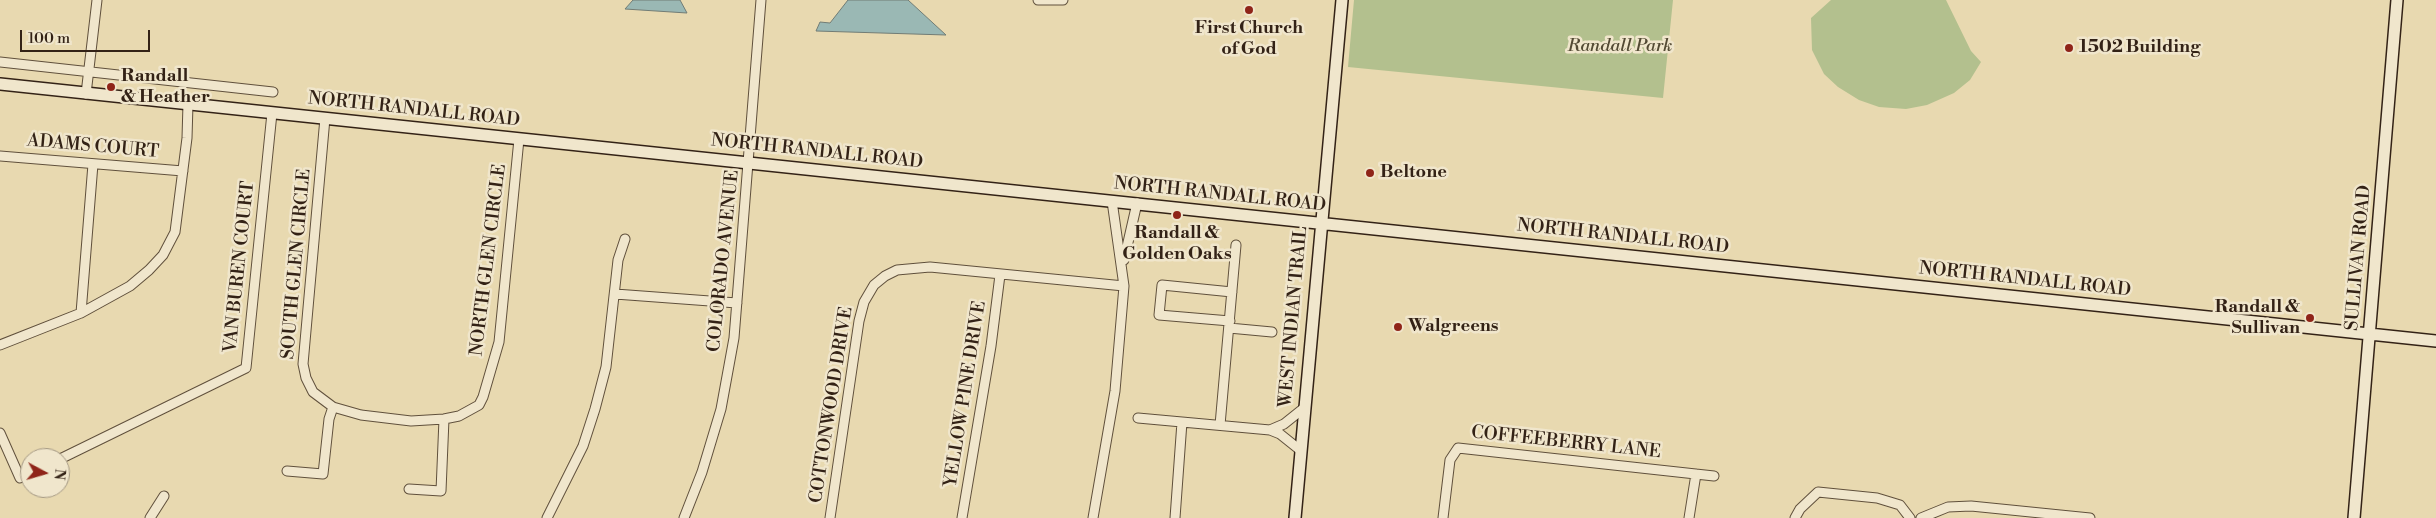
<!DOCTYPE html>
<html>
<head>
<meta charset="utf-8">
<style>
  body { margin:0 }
  #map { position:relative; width:2436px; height:518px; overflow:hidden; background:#e8d9b0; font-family:"Libre Bodoni",serif }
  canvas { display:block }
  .north { position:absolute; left:20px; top:448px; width:50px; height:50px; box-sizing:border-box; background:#f0e6cc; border:1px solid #a49883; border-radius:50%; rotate:96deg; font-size:14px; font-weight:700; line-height:20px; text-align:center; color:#332216 }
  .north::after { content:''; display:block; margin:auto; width:18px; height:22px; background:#8f2418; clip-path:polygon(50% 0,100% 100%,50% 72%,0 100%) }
  .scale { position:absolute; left:20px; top:30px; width:130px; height:22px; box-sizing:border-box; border:2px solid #332216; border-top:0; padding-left:6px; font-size:15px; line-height:18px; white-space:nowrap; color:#332216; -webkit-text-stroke:4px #f0e6cc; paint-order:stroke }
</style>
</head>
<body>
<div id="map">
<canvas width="2436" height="518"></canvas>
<div class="north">N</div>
<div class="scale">100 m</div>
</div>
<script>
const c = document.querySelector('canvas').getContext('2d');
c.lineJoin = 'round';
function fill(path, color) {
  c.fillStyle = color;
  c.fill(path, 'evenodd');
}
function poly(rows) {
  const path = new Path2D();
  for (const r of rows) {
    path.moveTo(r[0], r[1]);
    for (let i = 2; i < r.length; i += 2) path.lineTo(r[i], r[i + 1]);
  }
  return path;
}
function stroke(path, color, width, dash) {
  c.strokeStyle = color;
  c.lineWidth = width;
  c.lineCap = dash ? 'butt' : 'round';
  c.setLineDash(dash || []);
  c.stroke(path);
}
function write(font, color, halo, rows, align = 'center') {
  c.font = font + ' "Libre Bodoni",serif';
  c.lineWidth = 5;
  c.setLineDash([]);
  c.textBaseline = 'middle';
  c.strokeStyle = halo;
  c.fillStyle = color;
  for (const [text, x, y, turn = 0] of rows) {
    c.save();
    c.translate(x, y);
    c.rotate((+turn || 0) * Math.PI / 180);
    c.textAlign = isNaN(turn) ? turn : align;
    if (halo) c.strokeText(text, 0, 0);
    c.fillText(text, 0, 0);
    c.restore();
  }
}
fill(poly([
  [1354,0,1673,0,1663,98,1348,67],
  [1831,0,1946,0,1971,51,1981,62,1970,80,1954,93,1927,105,1906,109,1879,107,1859,100,1838,87,1824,74,1812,50,1811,18]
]), '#b3c08e');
const water = poly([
  [633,0,680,0,687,13,625,9,633,0],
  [848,0,908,0,946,35,816,31,820,22,830,23,848,0]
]);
fill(water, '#9ab8b4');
stroke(water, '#717c75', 1);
const street = poly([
  [1038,0,1063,0],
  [0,62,273,92],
  [86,94,97,0],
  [325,118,303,364,306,378,313,392,333,407,361,415,411,421,444,419,459,416,479,405,483,397,499,342,519,139],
  [0,156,183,171],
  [1124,260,1137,203],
  [615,294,737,303],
  [81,313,93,164],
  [1230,321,1159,315,1162,285,1232,292],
  [1229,328,1272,332],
  [0,345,81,313,130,286,149,270,163,255,175,232,187,138,188,104],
  [1138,418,1270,430,1280,434,1300,450],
  [1220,425,1236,245],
  [1270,430,1284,424,1304,408],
  [0,433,20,478,30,473],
  [60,459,246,368,272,113],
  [287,471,323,474,329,419,333,407],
  [409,489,441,491,444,419],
  [150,518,164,496],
  [547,518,583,446,595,409,606,367,618,260,625,239],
  [684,518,702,472,721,409,734,338,761,0],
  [830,518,859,321,864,302,874,285,885,276,897,270,930,267,1124,286],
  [962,518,991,346,1000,275],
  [1093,518,1115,391,1124,286,1112,201],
  [1175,518,1182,422],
  [1443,518,1450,460,1458,448,1714,476],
  [1689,518,1696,474],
  [1795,518,1800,509,1818,492,1877,498,1900,505,1910,518],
  [1921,518,1948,507,1971,506,2090,518]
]);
const secondary = poly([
  [0,84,2436,341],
  [1295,518,1342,0],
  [2354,518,2397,0]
]);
stroke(street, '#60503c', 11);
stroke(secondary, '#332216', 14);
stroke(street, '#f0e6cc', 9);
stroke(secondary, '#f0e6cc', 11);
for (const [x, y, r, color] of [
  [1249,10,5,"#8f2418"],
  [2069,48,5,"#8f2418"],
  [111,87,5,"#8f2418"],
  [1370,173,5,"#8f2418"],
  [1177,215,5,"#8f2418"],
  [2310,318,5,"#8f2418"],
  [1398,327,5,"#8f2418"]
]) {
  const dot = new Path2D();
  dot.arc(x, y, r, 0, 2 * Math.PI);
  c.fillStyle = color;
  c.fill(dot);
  stroke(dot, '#f0e6cc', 2);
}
write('bold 18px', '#332216', '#f0e6cc', [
  ["First Church",1249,29,"center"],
  ["of God",1249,50,"center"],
  ["1502 Building",2079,48],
  ["Randall",121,77],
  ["& Heather",121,98],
  ["Beltone",1380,173],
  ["Randall &",1177,234,"center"],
  ["Golden Oaks",1177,255,"center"],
  ["Randall &",2300,308,"right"],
  ["Sullivan",2300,329,"right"],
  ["Walgreens",1408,327]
], 'left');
write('italic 18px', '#534a34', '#f0e6cc', [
  ["Randall Park",1620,47]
]);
write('18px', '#332216', '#f0e6cc', [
  ["NORTH RANDALL ROAD",414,110,6],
  ["ADAMS COURT",93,147,5],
  ["NORTH RANDALL ROAD",817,152,6],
  ["NORTH RANDALL ROAD",1220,195,6],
  ["NORTH RANDALL ROAD",1623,237,6],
  ["SULLIVAN ROAD",2359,258,-85],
  ["NORTH GLEN CIRCLE",489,260,-83],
  ["COLORADO AVENUE",724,261,-84],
  ["SOUTH GLEN CIRCLE",297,264,-85],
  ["VAN BUREN COURT",240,267,-84],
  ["NORTH RANDALL ROAD",2025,280,6],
  ["WEST INDIAN TRAIL",1294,317,-85],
  ["YELLOW PINE DRIVE",966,394,-81],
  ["COTTONWOOD DRIVE",832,405,-81],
  ["COFFEEBERRY LANE",1566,443,6]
]);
</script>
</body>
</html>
